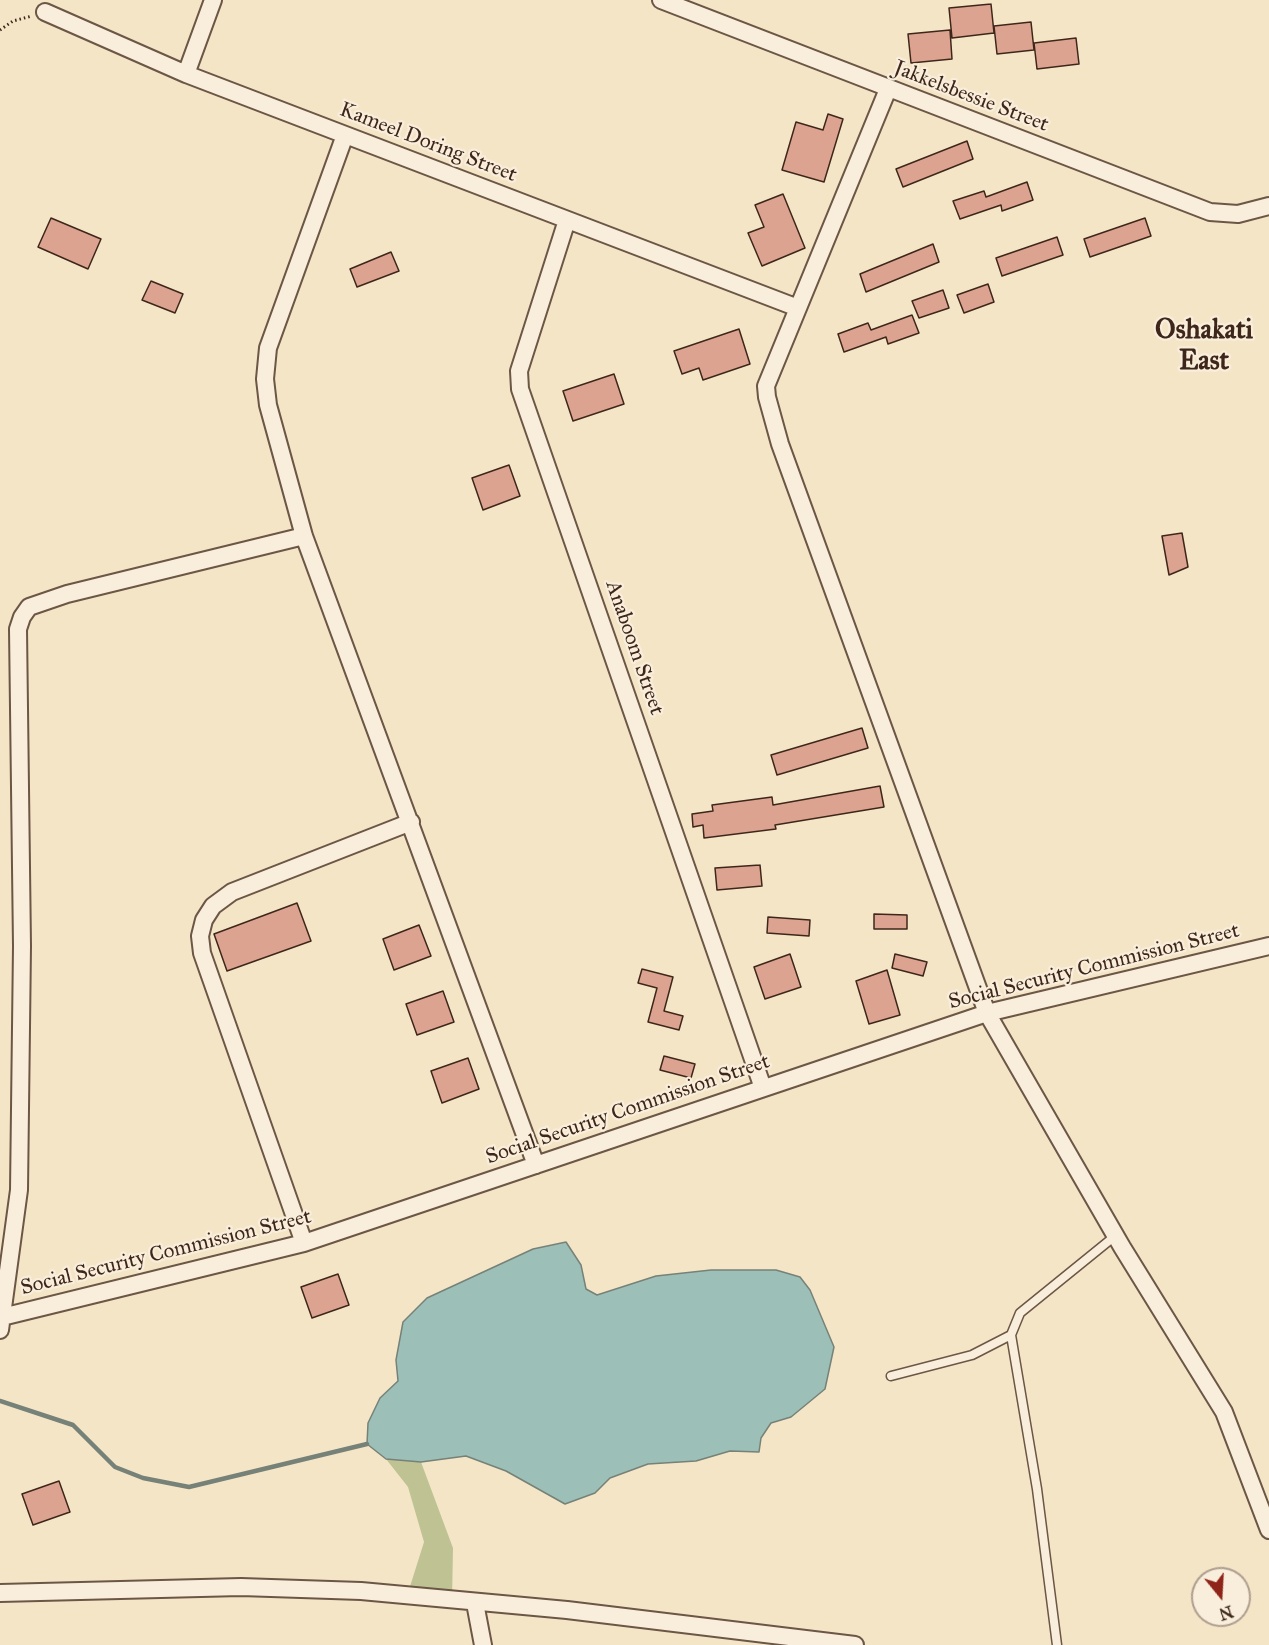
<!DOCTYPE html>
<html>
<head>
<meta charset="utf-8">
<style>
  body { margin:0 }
  #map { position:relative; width:1269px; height:1645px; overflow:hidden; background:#f5e5c7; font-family:"IM FELL Great Primer",serif }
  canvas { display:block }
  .north { position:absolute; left:1191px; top:1567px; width:60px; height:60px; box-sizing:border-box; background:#f8eedb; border:2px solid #ae9e8e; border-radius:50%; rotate:162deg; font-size:16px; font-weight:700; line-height:24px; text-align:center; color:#3e271a }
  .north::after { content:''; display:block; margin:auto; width:21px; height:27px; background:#8f2418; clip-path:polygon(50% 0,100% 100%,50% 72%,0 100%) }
</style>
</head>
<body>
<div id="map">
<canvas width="1269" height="1645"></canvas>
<div class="north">N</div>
</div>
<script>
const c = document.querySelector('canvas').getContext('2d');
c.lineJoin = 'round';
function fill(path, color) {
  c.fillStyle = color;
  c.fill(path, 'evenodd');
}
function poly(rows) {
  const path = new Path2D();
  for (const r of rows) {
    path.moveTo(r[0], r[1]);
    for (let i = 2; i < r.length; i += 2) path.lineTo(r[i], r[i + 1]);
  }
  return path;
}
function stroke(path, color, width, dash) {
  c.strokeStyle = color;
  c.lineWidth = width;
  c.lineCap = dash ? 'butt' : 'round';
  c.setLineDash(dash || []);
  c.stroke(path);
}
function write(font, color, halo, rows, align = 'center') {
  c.font = font + ' "IM FELL Great Primer",serif';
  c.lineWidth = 4.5;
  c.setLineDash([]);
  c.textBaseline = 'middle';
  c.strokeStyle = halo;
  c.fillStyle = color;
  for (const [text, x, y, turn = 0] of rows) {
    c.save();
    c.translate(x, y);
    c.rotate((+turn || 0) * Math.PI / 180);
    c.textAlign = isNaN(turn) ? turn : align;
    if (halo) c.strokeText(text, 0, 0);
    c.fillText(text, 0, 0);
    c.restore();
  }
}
fill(poly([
  [386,1459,421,1462,453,1548,452,1601,407,1596,424,1542,408,1487]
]), '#bfc393');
const water = poly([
  [566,1242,581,1265,586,1289,597,1295,656,1276,711,1270,776,1270,800,1277,810,1290,834,1347,825,1389,791,1417,771,1423,761,1438,759,1452,730,1451,696,1461,648,1464,610,1478,595,1493,565,1504,506,1471,466,1456,421,1462,386,1459,367,1444,368,1423,380,1398,398,1381,396,1360,403,1322,427,1298,533,1249,566,1242]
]);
fill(water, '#9cbfb7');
stroke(water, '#768278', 1.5);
stroke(poly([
  [0,1401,73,1425,115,1467,143,1478,189,1487,367,1444]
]), '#768278', 4.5);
const building = poly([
  [991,4,994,33,952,38,949,8,991,4],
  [1031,22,1034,50,997,54,994,26,1031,22],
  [950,30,952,59,911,63,908,34,950,30],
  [1076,38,1079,64,1037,69,1034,43,1076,38],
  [828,114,843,119,824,182,782,170,796,122,823,130,828,114],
  [967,141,973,159,903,187,896,169,967,141],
  [1027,182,1033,200,1002,211,1001,205,960,219,953,201,984,191,986,197,1027,182],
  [783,194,805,248,762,266,748,233,764,227,755,205,783,194],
  [51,218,101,239,88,269,38,247,51,218],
  [1145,218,1151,236,1090,257,1084,239,1145,218],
  [1057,237,1063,255,1002,276,996,258,1057,237],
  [933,244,939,262,866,292,860,274,933,244],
  [391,252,399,271,357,287,350,269,391,252],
  [151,281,183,294,175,313,142,300,151,281],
  [988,284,994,302,964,313,957,295,988,284],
  [943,290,949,308,919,318,912,301,943,290],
  [912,315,919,333,888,344,886,337,844,352,838,334,868,323,871,330,912,315],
  [739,329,750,364,703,380,699,368,682,374,674,351,739,329],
  [614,374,624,404,573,421,563,391,614,374],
  [509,465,520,496,483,510,472,478,509,465],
  [1182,533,1188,567,1169,575,1162,536,1182,533],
  [862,728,868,748,777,775,771,755,862,728],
  [880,786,884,807,775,825,776,829,704,838,703,825,693,827,692,814,713,811,712,805,772,797,773,805,880,786],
  [760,865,762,886,717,890,715,868,760,865],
  [297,903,311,941,227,971,214,934,297,903],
  [874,914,907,915,907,929,874,929,874,914],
  [768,917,810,920,809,936,767,933,768,917],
  [419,925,431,956,394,970,383,939,419,925],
  [790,954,801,987,765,999,754,967,790,954],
  [895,954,927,962,923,976,892,968,895,954],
  [642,969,673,977,664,1011,683,1016,679,1030,648,1022,657,988,638,983,642,969],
  [887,970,900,1015,869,1024,856,981,887,970],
  [443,991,454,1022,417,1035,406,1004,443,991],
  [664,1056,695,1064,691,1078,660,1070,664,1056],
  [468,1058,479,1089,442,1103,431,1071,468,1058],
  [338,1274,349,1305,312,1318,301,1287,338,1274],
  [59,1481,70,1512,33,1525,22,1494,59,1481]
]);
fill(building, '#dca391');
stroke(building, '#3e271a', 1.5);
const lane = poly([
  [891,1376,972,1355,1011,1335],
  [1057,1645,1037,1489,1011,1335,1020,1313,1115,1236]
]);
const street = poly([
  [661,0,1210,212,1238,214,1269,206],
  [45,12,186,74,798,308],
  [186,74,213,0],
  [888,89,766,386,767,397,780,444,987,1013,1122,1247,1224,1412,1269,1530],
  [345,135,268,348,265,379,268,405,304,536,536,1165],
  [567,220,519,371,520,389,763,1088],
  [304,1243,202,953,200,936,204,920,213,906,232,892,411,822],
  [2,1317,304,1243,987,1013,1269,946],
  [0,1330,19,1190,22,946,18,629,22,617,29,607,67,594,304,536],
  [0,1593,241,1587,361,1591,567,1610,855,1645],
  [475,1603,483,1645]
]);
stroke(lane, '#6c5645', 11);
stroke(street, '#6c5645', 20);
stroke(poly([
  [0,30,13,21,32,16]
]), '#3e271a', 3, [1.5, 3]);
stroke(lane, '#f8eedb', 8);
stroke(street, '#f8eedb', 16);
write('21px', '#3e271a', '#f8eedb', [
  ["Jakkelsbessie Street",971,97,21],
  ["Kameel Doring Street",428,143,21],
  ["Anaboom Street",634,648,71],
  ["Social Security Commission Street",1094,967,-14],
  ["Social Security Commission Street",628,1110,-19],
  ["Social Security Commission Street",166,1253,-14]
]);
write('bold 27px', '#3e271a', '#f8eedb', [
  ["Oshakati",1204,331],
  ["East",1204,362]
]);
</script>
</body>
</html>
